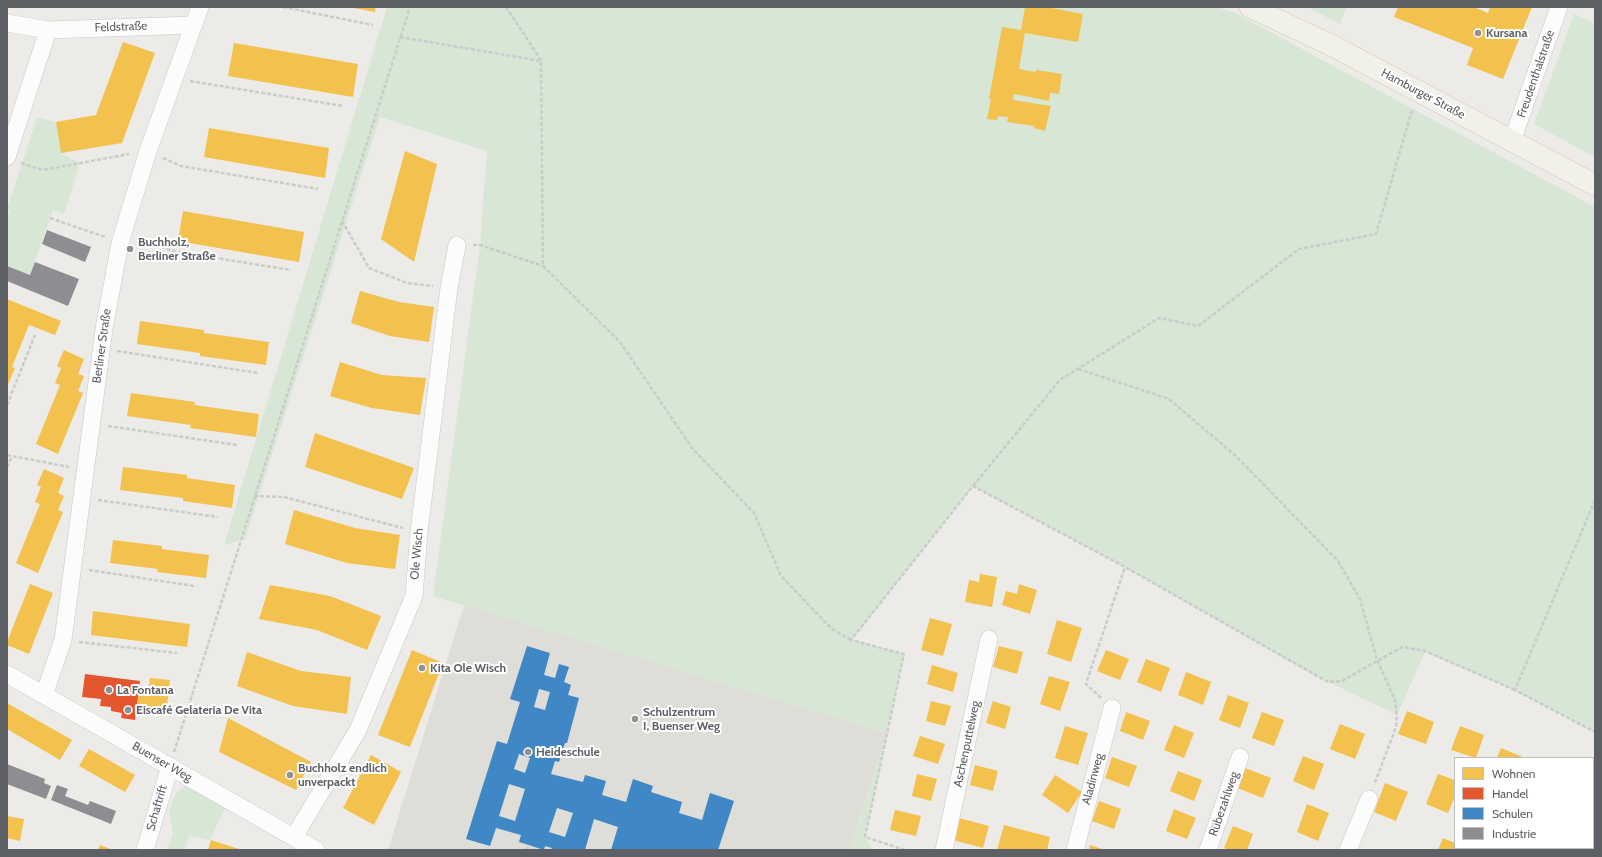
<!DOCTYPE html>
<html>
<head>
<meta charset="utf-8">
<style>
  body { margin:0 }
  #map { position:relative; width:1602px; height:857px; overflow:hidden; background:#ecebe8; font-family:Cabin,sans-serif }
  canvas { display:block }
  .frame { position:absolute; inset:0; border:8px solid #5d6064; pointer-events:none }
  .legend { position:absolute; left:1454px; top:757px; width:140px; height:92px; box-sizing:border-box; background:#fff; border:1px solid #bebfc1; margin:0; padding:5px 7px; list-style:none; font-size:12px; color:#5d6064 }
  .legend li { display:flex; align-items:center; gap:8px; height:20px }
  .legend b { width:20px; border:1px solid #bebfc1 }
</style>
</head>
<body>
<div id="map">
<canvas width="1602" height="857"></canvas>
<div class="frame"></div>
<ul class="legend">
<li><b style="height:11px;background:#f2c14e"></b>Wohnen</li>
<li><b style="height:11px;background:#e4572e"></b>Handel</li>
<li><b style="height:11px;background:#3f88c5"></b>Schulen</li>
<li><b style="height:11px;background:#8d8d92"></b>Industrie</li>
</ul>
</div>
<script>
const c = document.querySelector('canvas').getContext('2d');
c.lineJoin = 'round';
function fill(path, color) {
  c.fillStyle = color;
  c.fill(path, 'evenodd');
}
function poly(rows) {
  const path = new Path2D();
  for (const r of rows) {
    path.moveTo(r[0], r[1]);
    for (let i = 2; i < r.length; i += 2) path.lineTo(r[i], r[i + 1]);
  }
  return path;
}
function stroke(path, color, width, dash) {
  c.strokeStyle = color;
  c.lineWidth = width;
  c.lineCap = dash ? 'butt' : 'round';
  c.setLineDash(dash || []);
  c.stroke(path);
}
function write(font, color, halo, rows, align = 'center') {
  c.font = font + ' Cabin,sans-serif';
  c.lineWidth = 4;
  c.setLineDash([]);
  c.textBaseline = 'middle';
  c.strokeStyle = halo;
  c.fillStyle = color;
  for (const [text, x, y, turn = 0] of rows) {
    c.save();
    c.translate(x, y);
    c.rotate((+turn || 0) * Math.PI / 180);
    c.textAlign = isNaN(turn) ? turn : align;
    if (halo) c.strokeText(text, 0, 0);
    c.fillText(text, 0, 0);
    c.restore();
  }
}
fill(poly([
  [464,605,887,733,849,850,388,850]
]), '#dfddd8');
fill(poly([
  [387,7,1216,7,1235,13,1595,207,1595,732,1515,690,1425,652,1397,715,1310,673,1125,567,973,486,852,640,904,654,865,837,873,850,849,850,887,733,433,596,480,245,487,151,380,117,245,539,224,545],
  [1307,7,1347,7,1340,24],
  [1574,14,1595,24,1595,157,1534,124],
  [37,117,56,122,61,153,80,163,64,214,53,210,30,275,7,266,7,220,10,211,7,210],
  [185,786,226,806,210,840,189,836,185,850,167,850,173,833,169,811,176,793]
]), '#d7e6d5');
fill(poly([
  [348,7,376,7,375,12],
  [1025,7,1046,7,1083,14,1078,42,1025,33,1019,69,1035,72,1036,70,1062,74,1059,94,1050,93,1049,101,1014,94,1013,100,1051,106,1045,131,1034,128,1034,126,1007,122,1008,117,998,116,997,120,987,119,991,99,989,99,1002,27,1021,30],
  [1398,7,1474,7,1488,13,1490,7,1532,7,1503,79,1467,65,1473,48,1394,17],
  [123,42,155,53,122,143,61,153,56,122,96,115],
  [234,43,358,64,353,97,228,76],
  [209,128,329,148,325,178,204,157],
  [405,151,437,164,414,262,381,239],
  [183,211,304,232,299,262,178,241],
  [360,291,399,302,434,307,429,342,390,336,351,323],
  [7,299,61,321,55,335,29,325,12,367,15,368,7,387],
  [140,321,204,330,204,333,269,342,266,365,200,356,200,353,137,344],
  [64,350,84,359,78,374,84,376,78,391,83,393,58,454,36,444,60,385,55,383,61,368,57,366],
  [340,362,382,375,426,378,420,415,372,408,330,396],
  [131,393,195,402,194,405,259,414,256,437,190,428,191,425,127,416],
  [315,433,414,468,402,499,305,467],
  [123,467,187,475,187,478,235,485,232,508,183,501,183,498,120,490],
  [44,469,64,478,58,493,64,496,58,510,63,512,38,573,16,563,40,504,35,502,41,487,37,485],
  [294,510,355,528,400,535,395,569,347,563,285,544],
  [113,540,162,546,162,549,209,555,206,578,157,572,158,569,110,563],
  [980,574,997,577,992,607,965,602,969,580,979,582],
  [30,584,53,593,29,654,7,645,7,642],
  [1019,584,1037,590,1030,614,1002,605,1006,591,1017,594],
  [270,585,330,596,381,616,367,650,317,630,259,619],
  [93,611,190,624,187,647,91,635],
  [930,618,952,624,943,656,921,650],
  [1057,620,1082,628,1071,662,1047,654],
  [999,646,1023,652,1017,674,993,667],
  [412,650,443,663,410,747,378,735],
  [1106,650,1129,659,1120,680,1097,671],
  [247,652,301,671,351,677,347,714,293,706,237,686],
  [1146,659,1170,668,1161,692,1137,682],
  [932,665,958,673,953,692,927,684],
  [1186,672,1211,682,1203,705,1178,695],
  [1049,676,1070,682,1060,711,1040,704],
  [150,678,170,680,166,715,136,712,139,692,148,694],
  [1228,695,1249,703,1240,728,1219,720],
  [931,701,951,706,945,726,926,721],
  [993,701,1011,707,1005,729,986,723],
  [7,703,72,740,60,760,7,729],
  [1407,711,1434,722,1426,744,1398,734],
  [1126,712,1150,721,1143,740,1120,731],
  [1262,712,1284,720,1274,746,1252,738],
  [228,718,311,762,296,790,219,752],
  [1340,724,1365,734,1355,759,1330,749],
  [1174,725,1194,733,1184,758,1164,750],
  [1065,726,1088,733,1078,765,1055,758],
  [1460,726,1484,735,1476,758,1451,750],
  [920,736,945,744,938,764,913,756],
  [1501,748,1525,758,1497,758],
  [89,749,135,775,125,792,79,766],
  [371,755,401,772,374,825,343,808],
  [1303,756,1324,764,1314,790,1293,781],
  [1112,757,1137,766,1129,787,1105,778],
  [975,765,998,771,993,791,970,785],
  [1245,768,1271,778,1263,798,1237,788],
  [1178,771,1202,780,1194,801,1170,791],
  [917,774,937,779,931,801,912,796],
  [1438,774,1455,780,1455,796,1448,813,1426,804],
  [1055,775,1082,792,1068,813,1042,795],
  [1385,783,1408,792,1396,821,1374,812],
  [1593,794,1595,794,1595,816,1593,815],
  [1099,801,1121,809,1114,829,1092,821],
  [1307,804,1329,813,1318,841,1297,832],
  [1174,809,1196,818,1187,839,1166,831],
  [895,810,921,816,916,836,890,830],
  [7,816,24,819,20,841,7,838],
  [959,818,989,826,983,848,953,840],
  [1004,825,1050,837,1047,850,997,850],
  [1233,826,1253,834,1247,850,1230,850,1224,848],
  [1443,838,1455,843,1455,848,1469,848,1468,850,1438,850],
  [211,840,242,850,208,850],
  [100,845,113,850,98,850],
  [1090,845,1105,850,1089,850]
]), '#f2c14e');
fill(poly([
  [85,674,140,681,135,720,121,718,122,713,111,711,111,707,100,706,101,699,82,697]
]), '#e4572e');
fill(poly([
  [527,646,550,653,544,675,555,678,559,664,569,667,564,682,571,685,568,695,579,698,567,743,565,743,559,762,555,761,551,774,583,782,585,775,606,781,602,795,626,802,633,779,653,786,651,792,682,802,679,813,702,820,710,793,734,801,718,850,611,850,618,827,594,819,585,850,551,850,552,848,545,846,544,850,519,842,521,835,496,828,490,846,466,839,497,741,507,744,520,702,510,699],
  [539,689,550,692,545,710,534,707],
  [519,754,530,758,525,773,514,769],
  [509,784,525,789,515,821,499,816],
  [557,808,573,813,565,837,549,832]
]), '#3f88c5');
fill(poly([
  [47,230,91,247,85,262,42,244],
  [35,262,79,279,68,306,7,281,7,266,30,275],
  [7,764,45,779,44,783,51,786,46,799,7,784],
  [57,785,68,789,65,796,88,805,90,801,116,811,111,824,51,800]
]), '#8d8d92');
const minor = poly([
  [7,23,48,30,194,25],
  [1512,141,1559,7],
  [7,157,48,30],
  [7,674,316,850],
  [44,695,63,640,104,329,120,243,148,151,200,7],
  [294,837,358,730,414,596,419,532,449,288,457,245],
  [145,850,170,766],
  [944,850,989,639],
  [1075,850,1112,708],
  [1208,850,1240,757],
  [1348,850,1369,799],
  [1484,850,1485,848]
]);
const major = poly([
  [1250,7,1333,46,1595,185]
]);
stroke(minor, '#c7c7c7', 18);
stroke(major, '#d1cbb9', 22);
stroke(poly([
  [283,7,373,25],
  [506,7,541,60],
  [400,37,541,61,543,266,620,342,692,448,754,513,781,576,832,629,851,640],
  [190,81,343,106],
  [163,158,181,166,318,189],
  [21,163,43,170,129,154],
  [50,218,105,237],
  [342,221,369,268,407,283,433,286],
  [139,237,172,251,291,270],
  [473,245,480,245,543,266],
  [117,351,258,373],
  [1078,369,1169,399,1237,457,1338,561,1360,599,1377,660,1395,700,1397,715,1396,727,1374,785],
  [7,405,35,335],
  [108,426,237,445],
  [7,455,69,467],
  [7,467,12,456],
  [973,486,1060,380,1159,318,1198,326,1299,249,1376,234,1412,110],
  [254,496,284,497,403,528],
  [98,500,218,517],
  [1595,500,1515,690,1595,732],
  [89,570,194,586],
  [79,642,177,653],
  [1101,698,1086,684,1125,567],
  [174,752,410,7],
  [526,850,530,845],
  [905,850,865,837,904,654,851,640,973,486,1125,567,1328,682,1342,681,1402,647,1425,651,1515,690]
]), '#c9cccb', 2.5, [4, 2]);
stroke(minor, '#fcfcfc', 17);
stroke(major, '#f2f1e9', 21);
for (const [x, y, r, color] of [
  [1478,33,4,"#8f9192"],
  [130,249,4,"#8f9192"],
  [422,668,4,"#8f9192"],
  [109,690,4,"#8f9192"],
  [128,710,4,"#8f9192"],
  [635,719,4,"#8f9192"],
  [528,752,4,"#8f9192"],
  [290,775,4,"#8f9192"]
]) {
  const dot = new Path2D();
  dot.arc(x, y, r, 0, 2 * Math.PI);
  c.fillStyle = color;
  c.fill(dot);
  stroke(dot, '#fff', 1.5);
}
write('12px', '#5d6064', '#fff', [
  ["Feldstraße",121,27,-2],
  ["Freudenthalstraße",1536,74,-71],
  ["Hamburger Straße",1423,94,28],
  ["Berliner Straße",102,346,-82],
  ["Ole Wisch",417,554,-85],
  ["Aschenputtelweg",967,744,-78],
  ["Buenser Weg",162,762,30],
  ["Aladinweg",1093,779,-75],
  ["Rübezahlweg",1224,804,-71],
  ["Schaftrift",157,808,-74]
]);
write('bold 12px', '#5d6064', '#fff', [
  ["Kursana",1486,33],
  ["Buchholz,",138,242],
  ["Berliner Straße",138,256],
  ["Kita Ole Wisch",430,668],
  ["La Fontana",117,690],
  ["Eiscafé Gelateria De Vita",136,710],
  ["Schulzentrum",643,712],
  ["I, Buenser Weg",643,726],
  ["Heideschule",536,752],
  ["Buchholz endlich",298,768],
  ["unverpackt",298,782]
], 'left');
</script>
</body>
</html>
